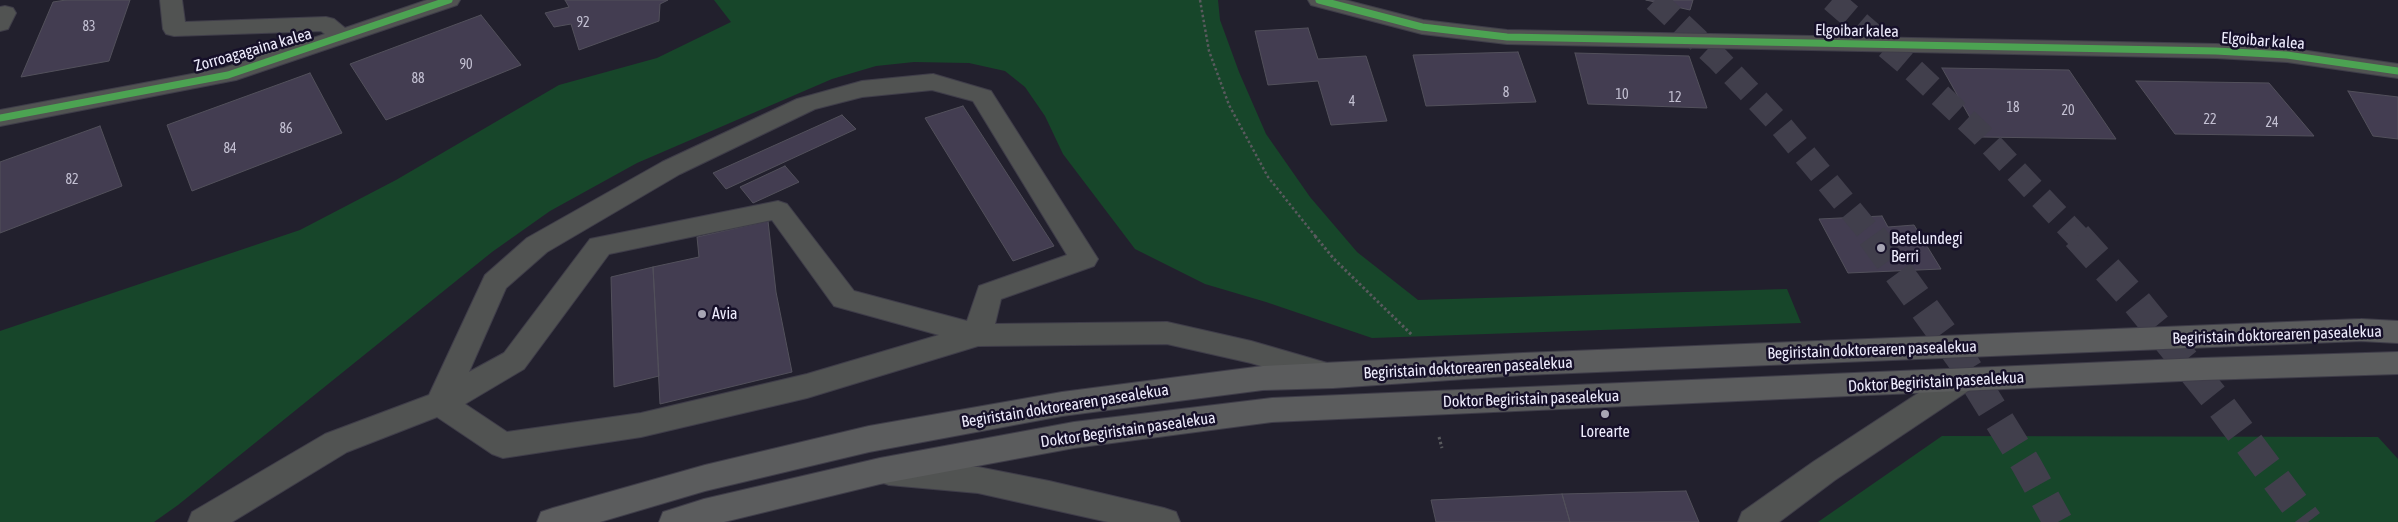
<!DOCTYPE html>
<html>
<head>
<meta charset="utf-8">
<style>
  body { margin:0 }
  canvas { display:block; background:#22202d }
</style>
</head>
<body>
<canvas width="2398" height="522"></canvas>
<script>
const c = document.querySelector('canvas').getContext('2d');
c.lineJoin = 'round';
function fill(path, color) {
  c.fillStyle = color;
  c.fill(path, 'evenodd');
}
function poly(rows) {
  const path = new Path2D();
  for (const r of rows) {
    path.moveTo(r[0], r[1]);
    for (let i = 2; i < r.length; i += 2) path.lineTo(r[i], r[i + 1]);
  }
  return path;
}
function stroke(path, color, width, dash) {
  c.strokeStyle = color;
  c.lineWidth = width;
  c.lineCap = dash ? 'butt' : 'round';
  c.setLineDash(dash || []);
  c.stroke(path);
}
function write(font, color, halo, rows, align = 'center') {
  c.font = font + ' "Asap Condensed",sans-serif';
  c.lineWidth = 5;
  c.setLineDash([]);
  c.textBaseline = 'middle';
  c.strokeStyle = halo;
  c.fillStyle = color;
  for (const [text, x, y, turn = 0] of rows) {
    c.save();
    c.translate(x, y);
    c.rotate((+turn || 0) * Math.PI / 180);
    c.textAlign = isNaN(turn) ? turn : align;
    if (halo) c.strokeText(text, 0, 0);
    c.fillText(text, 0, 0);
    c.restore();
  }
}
fill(poly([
  [714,0,1218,0,1220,20,1239,72,1266,134,1310,197,1357,252,1418,300,1787,289,1801,323,1372,338,1266,302,1205,284,1135,249,1063,154,1045,116,1025,87,1005,71,969,63,914,62,876,66,832,79,637,163,550,211,492,252,178,505,154,522,0,522,0,331,300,230,396,180,559,85,657,58,731,22],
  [1942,436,2378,437,2398,459,2398,522,1818,522]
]), '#17462a');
const building = poly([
  [66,0,130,0,109,61,21,77,53,2,66,0],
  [565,0,668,0,660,4,659,21,579,50,571,24,554,27,545,13,569,7,565,0],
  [1646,0,1693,0,1690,10,1646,0],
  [481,15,521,65,386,120,350,64,481,15],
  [1308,28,1318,59,1366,56,1387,121,1331,125,1318,81,1268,85,1255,31,1308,28],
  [1518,52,1536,102,1426,106,1413,55,1518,52],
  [1575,53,1689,56,1707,108,1588,104,1575,53],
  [1942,68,2069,70,2116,139,1981,137,1942,68],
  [310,73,342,133,192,191,167,125,310,73],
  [2136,81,2269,83,2314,136,2175,134,2136,81],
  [2348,91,2398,97,2398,139,2373,136,2348,91],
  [963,106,1054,246,1013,261,925,118,963,106],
  [842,115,856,129,726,189,713,173,842,115],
  [100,126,122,186,0,233,0,162,100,126],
  [785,166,799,182,753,203,740,187,785,166],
  [1882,216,1888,227,1914,225,1941,269,1848,273,1819,219,1882,216],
  [768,221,776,292,792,372,660,404,653,267,699,257,697,237,768,221],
  [653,267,659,376,614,387,611,277,653,267],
  [1686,491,1699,522,1570,522,1562,494,1686,491],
  [1562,494,1570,522,1436,522,1431,500,1562,494]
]);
fill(building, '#433d51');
stroke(building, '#52505b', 1);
stroke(poly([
  [1655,0,1718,59,1777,121,1873,237],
  [1832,0,1908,65,1980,133,2078,237]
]), '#413f4c', 24, [24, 12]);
stroke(poly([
  [1872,236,1962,360,2026,464,2058,522],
  [2077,236,2135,300,2218,402,2308,522]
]), '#413f4c', 30, [30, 15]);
const minor = poly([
  [160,0,182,0,185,22,326,17,334,19,345,28,427,0,460,0,457,5,236,80,0,126,0,110,224,68,325,34,321,31,174,36,166,34,163,29,160,0],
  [1308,0,1345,0,1423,20,1507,30,2216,44,2287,48,2398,64,2398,78,2287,62,2216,58,1507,44,1422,34,1311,5,1308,0],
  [5,6,13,8,16,13,8,29,0,31,0,7,5,6],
  [933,74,991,91,1098,259,1094,266,1001,299,995,324,1167,322,1251,341,1341,367,1345,375,1341,383,1330,387,1251,363,1167,344,978,346,807,398,641,437,503,458,492,454,437,417,347,452,232,522,188,522,192,512,325,434,429,395,485,275,527,238,662,162,797,99,862,81,933,74],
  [932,90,973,101,1067,255,979,286,967,321,854,291,787,204,778,201,590,239,504,353,469,372,506,288,547,252,680,174,815,109,862,97,932,90],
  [772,220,834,306,939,335,807,374,641,413,507,432,465,404,524,369,609,254,772,220],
  [1960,369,1971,373,1975,381,1971,389,1835,480,1779,522,1738,522,1742,512,1813,462,1949,373,1960,369],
  [889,459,978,467,1049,481,1164,508,1176,512,1180,522,1108,522,978,493,889,485,878,481,873,472,878,463,889,459]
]);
const major = poly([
  [2361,319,2398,321,2398,343,2361,341,1523,375,1333,388,1263,390,1062,416,869,452,705,491,600,522,537,522,541,512,553,508,705,465,869,426,1062,392,1263,366,1523,353,2361,319],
  [2398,352,2398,374,2203,380,1272,422,1074,448,880,484,724,522,659,522,663,512,704,499,880,458,1074,422,1272,398,2203,358,2398,352]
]);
stroke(minor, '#3f3d49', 2);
stroke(major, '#3f3d49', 2);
stroke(poly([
  [1200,0,1209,51,1229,105,1268,177,1316,237]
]), '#595a5e', 2.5, [2.5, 2.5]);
stroke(poly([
  [1315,236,1334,259,1412,335],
  [1439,437,1442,448]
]), '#595a5e', 3, [2.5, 2.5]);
fill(minor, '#515352');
fill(major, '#5b5c5d');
stroke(poly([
  [1319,0,1422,27,1507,37,2216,51,2287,55,2398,71],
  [0,118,228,75,449,0]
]), '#4ca352', 7);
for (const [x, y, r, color] of [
  [1881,248,5,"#a7a5b4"],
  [702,314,5,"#a7a5b4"],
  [1605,414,5,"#a7a5b4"]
]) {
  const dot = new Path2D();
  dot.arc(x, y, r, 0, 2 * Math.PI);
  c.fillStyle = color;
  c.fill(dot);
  stroke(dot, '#161029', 2);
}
write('14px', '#c3c0d2', null, [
  ["92",583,23],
  ["83",89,27],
  ["90",466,65],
  ["88",418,79],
  ["8",1506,93],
  ["10",1622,95],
  ["12",1675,98],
  ["4",1352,102],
  ["18",2013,108],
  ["20",2068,111],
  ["22",2210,120],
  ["24",2272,123],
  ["86",286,129],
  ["84",230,149],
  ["82",72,180]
]);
write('16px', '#eeecfd', '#161029', [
  ["Elgoibar kalea",1857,31,1],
  ["Elgoibar kalea",2263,41,4],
  ["Zorroagagaina kalea",253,50,-16],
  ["Begiristain doktorearen pasealekua",2277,335,-2],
  ["Begiristain doktorearen pasealekua",1872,350,-2],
  ["Begiristain doktorearen pasealekua",1468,368,-3],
  ["Doktor Begiristain pasealekua",1936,382,-3],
  ["Doktor Begiristain pasealekua",1531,399,-2],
  ["Begiristain doktorearen pasealekua",1065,406,-9],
  ["Doktor Begiristain pasealekua",1128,430,-8]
]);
write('16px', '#eeecfd', '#161029', [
  ["Betelundegi",1891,239],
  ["Berri",1891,257],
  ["Avia",712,314],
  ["Lorearte",1605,432,"center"]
], 'left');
</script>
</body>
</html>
